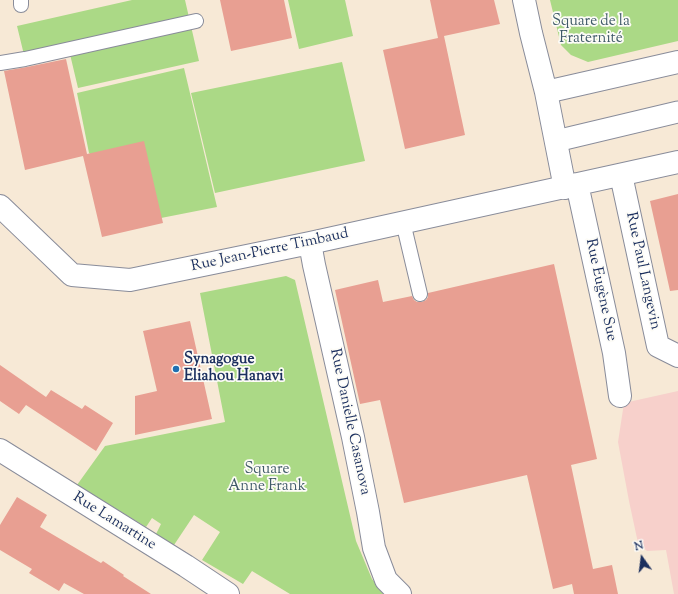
<!DOCTYPE html>
<html>
<head>
<meta charset="utf-8">
<style>
  body { margin:0 }
  #map { position:relative; width:678px; height:594px; overflow:hidden; background:#f7e9d6; font-family:"Sorts Mill Goudy",serif }
  canvas { display:block }
  .north { position:absolute; left:622px; top:538px; width:40px; height:40px; -webkit-text-stroke:3px #fdfcf7; paint-order:stroke; rotate:346deg; font-size:11px; font-weight:700; line-height:16px; text-align:center; color:#1b2f5e }
  .north::after { content:''; display:block; margin:auto; width:14px; height:18px; background:#1b2f5e; clip-path:polygon(50% 0,100% 100%,50% 72%,0 100%) }
</style>
</head>
<body>
<div id="map">
<canvas width="678" height="594"></canvas>
<div class="north">N</div>
</div>
<script>
const c = document.querySelector('canvas').getContext('2d');
c.lineJoin = 'round';
function fill(path, color) {
  c.fillStyle = color;
  c.fill(path, 'evenodd');
}
function poly(rows) {
  const path = new Path2D();
  for (const r of rows) {
    path.moveTo(r[0], r[1]);
    for (let i = 2; i < r.length; i += 2) path.lineTo(r[i], r[i + 1]);
  }
  return path;
}
function stroke(path, color, width, dash) {
  c.strokeStyle = color;
  c.lineWidth = width;
  c.lineCap = dash ? 'butt' : 'round';
  c.setLineDash(dash || []);
  c.stroke(path);
}
function write(font, color, halo, rows, align = 'center') {
  c.font = font + ' "Sorts Mill Goudy",serif';
  c.lineWidth = 3.5;
  c.setLineDash([]);
  c.textBaseline = 'middle';
  c.strokeStyle = halo;
  c.fillStyle = color;
  for (const [text, x, y, turn = 0] of rows) {
    c.save();
    c.translate(x, y);
    c.rotate((+turn || 0) * Math.PI / 180);
    c.textAlign = isNaN(turn) ? turn : align;
    if (halo) c.strokeText(text, 0, 0);
    c.fillText(text, 0, 0);
    c.restore();
  }
}
fill(poly([
  [678,391,678,594,674,594,666,550,647,551,638,543,629,501,618,442,624,403]
]), '#f7d0cb');
fill(poly([
  [132,0,185,0,199,61,78,88,69,50,25,59,17,26],
  [288,0,345,0,353,36,299,49],
  [550,0,678,0,678,41,588,62,571,55,561,45],
  [342,62,365,161,215,193,191,93],
  [184,68,217,207,161,218,89,153,77,93],
  [286,276,295,280,356,541,372,579,385,594,290,594,252,571,243,584,202,560,220,532,194,515,174,545,156,534,161,524,152,518,146,527,77,485,105,446,225,422,200,293]
]), '#abd986');
fill(poly([
  [220,0,284,0,292,38,231,51],
  [430,0,494,0,500,24,444,36,465,135,405,149,383,50,438,38],
  [66,59,87,154,144,141,163,223,102,237,83,156,25,170,4,71,27,67],
  [678,194,678,290,670,291,650,201],
  [554,264,597,459,571,465,593,569,612,565,618,594,574,594,572,584,553,589,527,475,404,503,380,400,360,404,335,290,378,280,383,302,412,296,414,300,417,302,422,302,426,300,428,297,428,293],
  [190,321,212,419,135,435,135,396,157,391,143,331],
  [0,365,46,397,51,390,82,409,85,405,113,423,96,451,26,405,19,414,0,401],
  [17,497,47,515,40,527,101,563,103,561,124,575,123,576,151,594,84,594,64,583,59,591,29,573,32,569,0,550,0,525]
]), '#e89f92');
const service = poly([
  [21,0,21,5],
  [0,63,25,59,196,21],
  [403,222,420,294]
]);
const pedestrian = poly([
  [556,141,678,112]
]);
const minor = poly([
  [524,0,531,33,546,92,565,188],
  [546,92,678,62],
  [621,175,658,346,678,356],
  [577,184,614,353,620,396],
  [0,206,72,275,130,280,310,243,678,162],
  [310,243,314,265,353,437,368,512,374,548,386,580,400,594],
  [0,450,186,566,228,594]
]);
stroke(service, '#898c9a', 16);
stroke(pedestrian, '#898c9a', 23);
stroke(minor, '#898c9a', 24);
stroke(service, '#fff', 14);
stroke(pedestrian, '#fff', 21);
stroke(minor, '#fff', 22);
for (const [x, y, r, color] of [
  [176,369,4,"#1f6fb2"]
]) {
  const dot = new Path2D();
  dot.arc(x, y, r, 0, 2 * Math.PI);
  c.fillStyle = color;
  c.fill(dot);
  stroke(dot, '#fdfcf7', 1.5);
}
write('15px', '#3f5a68', '#fdfcf7', [
  ["Square de la",591,22],
  ["Fraternité",591,39],
  ["Square",267,470],
  ["Anne Frank",267,487]
]);
write('15px', '#1b2f5e', '#fdfcf7', [
  ["Rue Jean-Pierre Timbaud",270,251,-12],
  ["Rue Paul Langevin",642,271,78],
  ["Rue Eugène Sue",600,290,78],
  ["Rue Danielle Casanova",349,422,78],
  ["Rue Lamartine",114,522,32]
]);
write('bold 15px', '#1b2f5e', '#fdfcf7', [
  ["Synagogue",184,360],
  ["Eliahou Hanavi",184,377]
], 'left');
</script>
</body>
</html>
